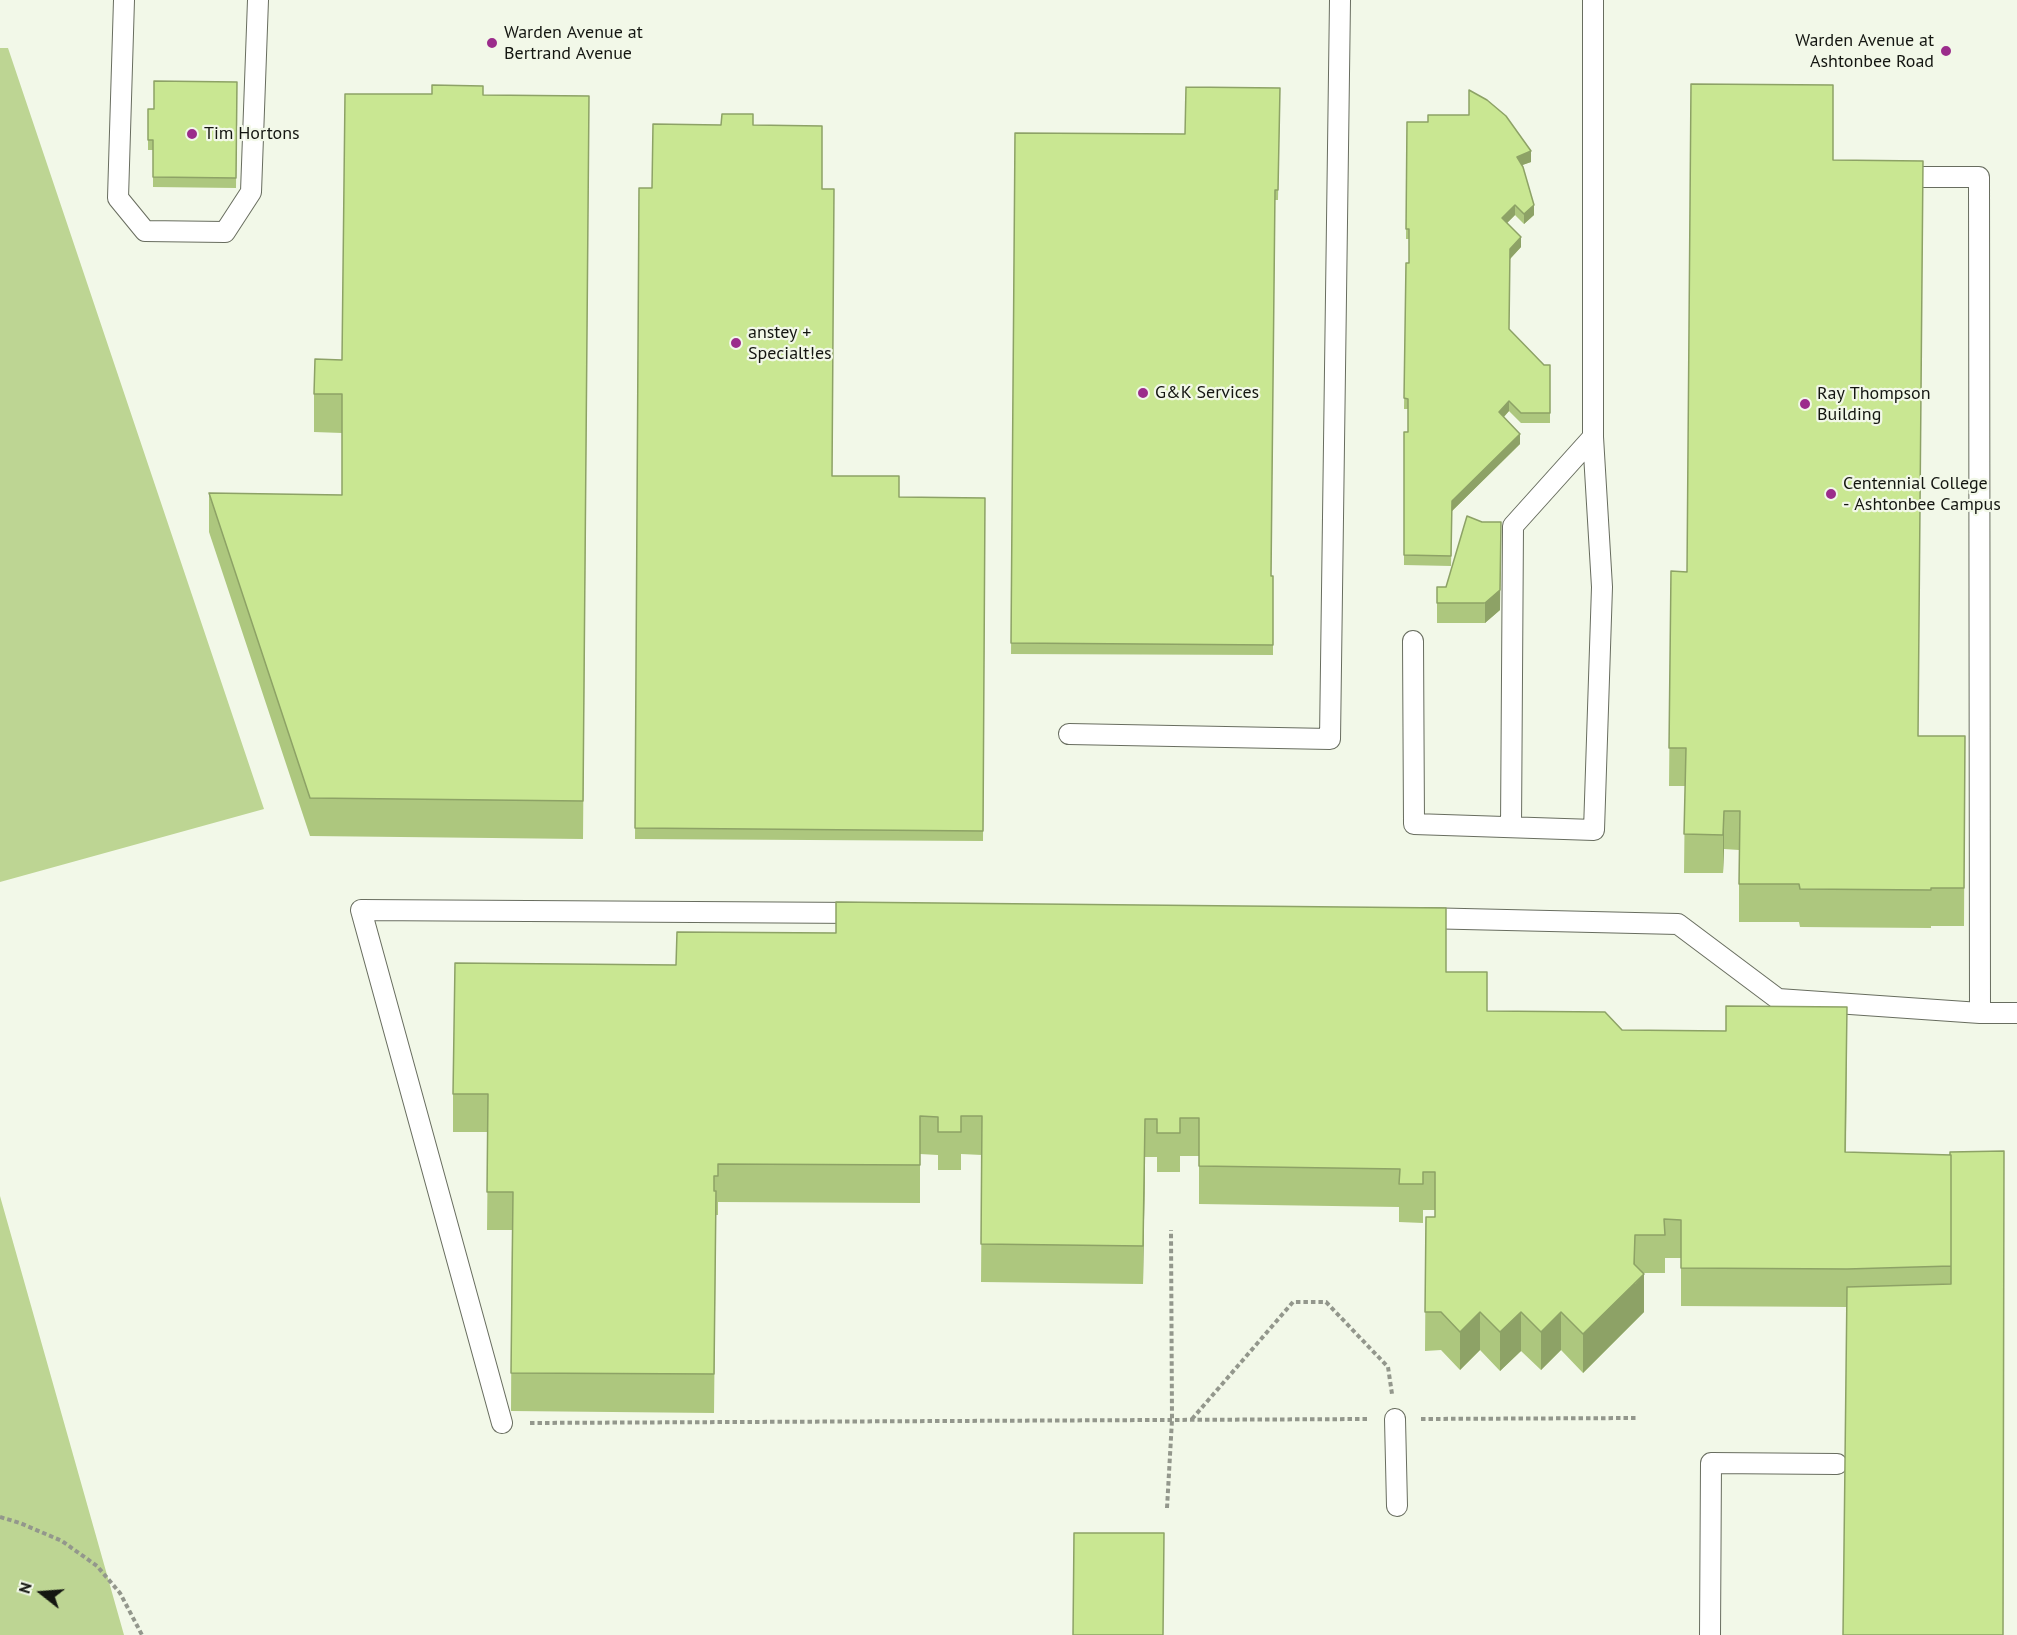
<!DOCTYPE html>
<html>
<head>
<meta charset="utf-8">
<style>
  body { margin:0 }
  #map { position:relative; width:2017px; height:1635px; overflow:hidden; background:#f2f8e8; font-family:"PT Sans",sans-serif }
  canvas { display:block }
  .north { position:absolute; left:12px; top:1563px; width:60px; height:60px; -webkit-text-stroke:4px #f2f8e8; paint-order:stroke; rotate:287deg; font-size:16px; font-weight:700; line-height:24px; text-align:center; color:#141611 }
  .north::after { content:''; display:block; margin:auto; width:21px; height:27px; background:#141611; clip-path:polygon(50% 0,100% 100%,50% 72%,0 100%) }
</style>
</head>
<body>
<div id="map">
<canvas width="2017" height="1635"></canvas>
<div class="north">N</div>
</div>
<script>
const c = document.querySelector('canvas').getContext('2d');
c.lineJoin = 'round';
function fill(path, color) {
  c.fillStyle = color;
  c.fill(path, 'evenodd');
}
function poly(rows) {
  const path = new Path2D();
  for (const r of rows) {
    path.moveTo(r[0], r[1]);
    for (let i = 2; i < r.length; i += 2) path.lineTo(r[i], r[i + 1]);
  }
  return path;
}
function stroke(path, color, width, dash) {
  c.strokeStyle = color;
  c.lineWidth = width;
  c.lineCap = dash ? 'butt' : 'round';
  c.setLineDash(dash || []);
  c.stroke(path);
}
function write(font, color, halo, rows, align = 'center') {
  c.font = font + ' "PT Sans",sans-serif';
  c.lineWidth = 4.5;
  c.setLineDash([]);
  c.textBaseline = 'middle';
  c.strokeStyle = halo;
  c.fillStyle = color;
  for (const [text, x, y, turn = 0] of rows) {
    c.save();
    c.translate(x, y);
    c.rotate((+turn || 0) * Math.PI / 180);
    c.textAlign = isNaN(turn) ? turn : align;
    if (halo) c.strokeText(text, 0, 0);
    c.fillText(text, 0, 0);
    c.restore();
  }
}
fill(poly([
  [0,48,8,48,264,809,0,882],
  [0,1196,124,1635,0,1635]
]), '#bdd593');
const service = poly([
  [124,0,118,198,145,231,225,232,251,192,258,0],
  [1897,177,1979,177,1980,1013],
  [1413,641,1414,824,1594,830,1602,587,1593,437,1593,0],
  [1069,734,1330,739,1340,0],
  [1511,827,1513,526,1593,437],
  [1421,918,1678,924,1778,999,1980,1013,2017,1013],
  [1395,1419,1397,1506],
  [502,1423,361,910,861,913],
  [1710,1635,1711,1463,1837,1464]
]);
stroke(service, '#686d5f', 22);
stroke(poly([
  [1192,1419,1293,1302,1326,1302,1388,1367,1392,1394],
  [1421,1419,1636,1418],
  [530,1423,1368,1419],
  [1167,1508,1172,1420,1171,1230],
  [0,1517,20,1523,62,1541,97,1566,120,1593,142,1635]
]), '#93978c', 4, [4.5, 3]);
stroke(service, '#fff', 20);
fill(poly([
  [237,82,236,188,153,187,153,150,148,150,148,109,154,109],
  [1280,88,1278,200,1275,200,1271,576,1273,576,1273,655,1011,654,1015,133,1185,134],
  [483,95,589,96,583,839,310,836,209,532,209,493,342,495,342,433,314,432,314,394,342,360],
  [1407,122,1531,162,1522,165,1534,215,1524,224,1515,215,1507,223,1521,247,1510,259,1509,329,1544,365,1550,365,1550,423,1521,423,1509,411,1504,417,1520,444,1452,511,1451,566,1404,565,1404,432,1408,432,1408,409,1404,409,1406,263,1409,263,1409,239,1406,239],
  [753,125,822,189,832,476,899,497,985,498,983,841,635,839,639,188,652,188],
  [1833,160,1918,736,1965,736,1964,926,1931,926,1931,928,1800,927,1799,922,1739,922,1739,850,1724,849,1723,873,1684,873,1685,786,1669,786,1671,571,1687,572],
  [1437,587,1446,587,1500,610,1485,623,1437,623],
  [1446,972,1487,1011,1622,1030,1847,1045,1846,1152,1950,1155,2003,1635,1847,1307,1681,1306,1681,1258,1665,1258,1665,1273,1643,1273,1644,1312,1583,1373,1561,1350,1541,1370,1521,1351,1500,1371,1480,1350,1460,1370,1441,1350,1425,1351,1426,1217,1435,1217,1435,1210,1423,1210,1423,1223,1399,1222,1399,1207,1199,1204,1199,1156,1180,1156,1180,1172,1157,1172,1157,1157,1145,1157,1143,1284,981,1282,982,1155,961,1154,961,1170,938,1170,938,1155,920,1154,920,1203,718,1202,718,1215,716,1215,714,1413,511,1411,512,1230,487,1230,488,1132,453,1132,453,1094]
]), '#adc77e');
fill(poly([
  [1531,151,1531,162,1517,167,1517,157],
  [1515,205,1515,215,1502,228,1502,218],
  [1534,205,1534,215,1524,224,1524,214],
  [1521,237,1521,247,1510,259,1510,249],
  [1509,401,1509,411,1499,422,1499,412],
  [1520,434,1520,444,1452,511,1451,566,1452,501],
  [1501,522,1500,610,1485,623,1485,603],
  [1724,811,1724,849,1723,873,1723,835],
  [1145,1119,1145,1157,1143,1284,1143,1246],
  [1635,1235,1635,1284,1644,1274,1644,1312,1583,1373,1583,1334],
  [1480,1312,1480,1350,1460,1370,1460,1332],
  [1521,1312,1521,1351,1500,1371,1500,1332],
  [1561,1312,1561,1350,1541,1370,1541,1332]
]), '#8da266');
const building = poly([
  [154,81,237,82,236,178,153,177,153,140,148,140,148,109,154,109,154,81],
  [1691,84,1833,85,1833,160,1923,161,1918,736,1965,736,1964,888,1931,888,1931,890,1800,889,1799,884,1739,884,1740,811,1724,811,1723,835,1684,834,1686,748,1669,748,1671,571,1687,572,1691,84],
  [432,85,483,86,483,95,589,96,583,801,310,798,209,493,342,495,342,394,314,394,315,359,342,360,345,94,432,94,432,85],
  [1186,87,1280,88,1278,190,1275,190,1271,576,1273,576,1273,645,1011,643,1015,133,1185,134,1186,87],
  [1469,90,1487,100,1506,116,1531,151,1517,157,1523,167,1534,205,1524,214,1515,205,1502,218,1521,237,1510,249,1509,329,1544,365,1550,365,1550,413,1521,413,1509,401,1499,412,1520,434,1452,501,1451,556,1404,555,1404,432,1408,432,1408,399,1404,398,1406,263,1409,263,1409,229,1406,229,1407,122,1428,122,1428,115,1469,115,1469,90],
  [722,114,753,114,753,125,822,126,822,189,834,189,832,476,899,476,899,497,985,498,983,831,635,828,639,188,652,188,653,124,721,125,722,114],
  [1467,516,1482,522,1501,522,1500,590,1485,603,1437,603,1437,587,1446,587,1467,516],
  [836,902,1446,908,1446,972,1487,972,1487,1011,1605,1012,1622,1030,1726,1031,1726,1006,1847,1007,1845,1152,1951,1155,1951,1266,1847,1269,1681,1268,1681,1220,1664,1219,1665,1235,1635,1235,1634,1264,1644,1274,1583,1334,1561,1312,1541,1332,1521,1312,1500,1332,1480,1312,1460,1332,1441,1312,1425,1312,1426,1217,1435,1217,1435,1172,1423,1172,1423,1184,1399,1184,1400,1169,1199,1166,1199,1118,1180,1118,1180,1133,1157,1133,1157,1119,1145,1119,1143,1246,981,1244,982,1116,961,1116,961,1132,938,1132,938,1117,920,1116,920,1165,718,1164,718,1176,714,1176,714,1191,716,1191,714,1374,511,1373,513,1192,487,1192,488,1094,453,1094,455,963,676,965,677,932,836,933,836,902],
  [2004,1151,2003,1635,1843,1635,1847,1287,1951,1284,1951,1155,1950,1155,1950,1152,2004,1151],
  [1074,1533,1164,1533,1163,1635,1073,1635,1074,1533]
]);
fill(building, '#c9e792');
stroke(building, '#8da266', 1.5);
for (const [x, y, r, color] of [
  [492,43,6,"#9b2c8b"],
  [1946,51,6,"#9b2c8b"],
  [192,134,6,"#9b2c8b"],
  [736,343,6,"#9b2c8b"],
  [1143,393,6,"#9b2c8b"],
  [1805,404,6,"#9b2c8b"],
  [1831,494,6,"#9b2c8b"]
]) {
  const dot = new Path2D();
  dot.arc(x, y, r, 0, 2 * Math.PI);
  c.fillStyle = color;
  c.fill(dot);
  stroke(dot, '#f2f8e8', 2);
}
write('18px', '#141611', '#f2f8e8', [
  ["Warden Avenue at",504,33],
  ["Bertrand Avenue",504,54],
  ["Warden Avenue at",1934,41,"right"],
  ["Ashtonbee Road",1934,62,"right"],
  ["Tim Hortons",204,134],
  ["anstey +",748,333],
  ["Specialt!es",748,354],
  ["G&K Services",1155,393],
  ["Ray Thompson",1817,394],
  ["Building",1817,415],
  ["Centennial College",1843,484],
  ["- Ashtonbee Campus",1843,505]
], 'left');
</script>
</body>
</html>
